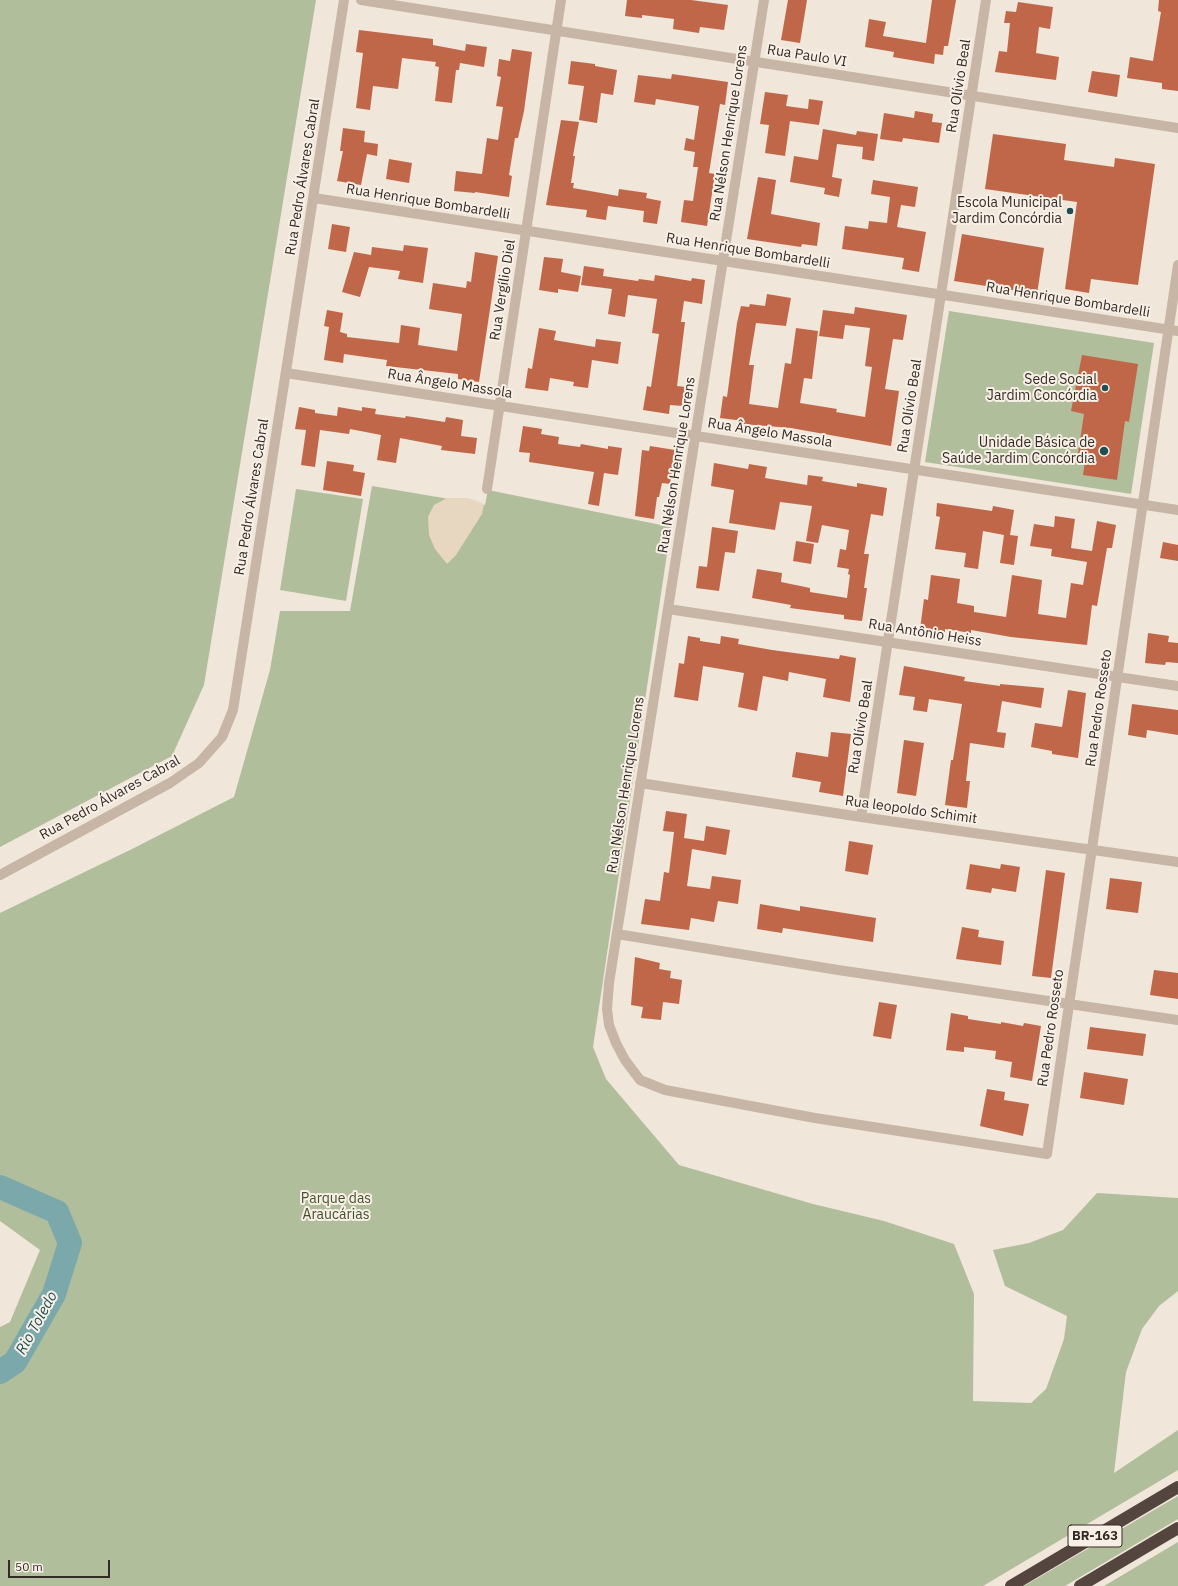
<!DOCTYPE html>
<html>
<head>
<meta charset="utf-8">
<style>
  body { margin:0 }
  #map { position:relative; width:1178px; height:1586px; overflow:hidden; background:#f0e6da; font-family:"IBM Plex Sans",sans-serif }
  canvas { display:block }
  .scale { position:absolute; left:8px; top:1560px; width:102px; height:18px; box-sizing:border-box; border:2px solid #342b27; border-top:0; padding-left:5px; font-size:12px; line-height:14px; white-space:nowrap; color:#342b27; -webkit-text-stroke:3px #f8f0e6; paint-order:stroke }
</style>
</head>
<body>
<div id="map">
<canvas width="1178" height="1586"></canvas>
<div class="scale">50 m</div>
</div>
<script>
const c = document.querySelector('canvas').getContext('2d');
c.lineJoin = 'round';
function fill(path, color) {
  c.fillStyle = color;
  c.fill(path, 'evenodd');
}
function poly(rows) {
  const path = new Path2D();
  for (const r of rows) {
    path.moveTo(r[0], r[1]);
    for (let i = 2; i < r.length; i += 2) path.lineTo(r[i], r[i + 1]);
  }
  return path;
}
function stroke(path, color, width, dash) {
  c.strokeStyle = color;
  c.lineWidth = width;
  c.lineCap = dash ? 'butt' : 'round';
  c.setLineDash(dash || []);
  c.stroke(path);
}
function write(font, color, halo, rows, align = 'center') {
  c.font = font + ' "IBM Plex Sans",sans-serif';
  c.lineWidth = 4;
  c.setLineDash([]);
  c.textBaseline = 'middle';
  c.strokeStyle = halo;
  c.fillStyle = color;
  for (const [text, x, y, turn = 0] of rows) {
    c.save();
    c.translate(x, y);
    c.rotate((+turn || 0) * Math.PI / 180);
    c.textAlign = isNaN(turn) ? turn : align;
    if (halo) c.strokeText(text, 0, 0);
    c.fillText(text, 0, 0);
    c.restore();
  }
}
fill(poly([
  [0,0,316,0,204,685,172,756,0,847],
  [949,311,1154,343,1131,494,925,462],
  [372,486,485,505,488,490,671,527,593,1047,606,1079,679,1165,813,1204,884,1221,954,1244,974,1294,973,1401,1031,1403,1046,1389,1064,1339,1067,1316,1005,1286,993,1250,1029,1243,1063,1230,1097,1193,1178,1198,1178,1291,1159,1306,1142,1329,1126,1372,1114,1473,1178,1430,1178,1470,983,1586,0,1586,0,1327,10,1322,40,1250,0,1221,0,913,132,849,234,797,270,670,280,611,350,611],
  [296,489,363,499,346,601,280,590],
  [1178,1496,1178,1519,1065,1586,1024,1586],
  [1178,1542,1178,1586,1104,1586]
]), '#b1be9b');
fill(poly([
  [447,498,468,498,484,504,482,514,456,555,447,564,435,549,429,535,428,517,434,505]
]), '#e7d7c1');
stroke(poly([
  [0,1187,57,1212,70,1243,54,1294,15,1362,0,1372]
]), '#7aa8ab', 24);
fill(poly([
  [627,0,691,0,728,5,724,30,700,27,699,33,673,29,674,19,642,15,642,18,625,16],
  [788,0,807,0,800,43,781,40],
  [932,0,956,0,948,46,944,46,943,55,935,54,934,64,893,57,894,52,865,47,869,19,886,22,883,36,926,43],
  [1159,0,1178,0,1178,91,1162,89,1162,83,1127,78,1130,57,1153,61,1161,12,1158,11],
  [1018,2,1053,7,1050,29,1039,27,1036,53,1059,57,1056,80,995,72,999,51,1007,52,1010,23,1004,23,1006,11,1016,12],
  [359,30,433,39,433,45,465,51,466,44,487,47,484,67,460,63,459,70,456,70,452,103,435,101,439,67,435,66,436,62,402,58,398,89,373,86,370,110,356,108,363,53,356,52],
  [512,49,532,52,524,111,518,138,515,138,509,175,512,176,509,197,475,192,475,193,454,191,456,171,482,174,487,138,498,140,503,107,496,106,501,77,497,76,499,59,510,61],
  [571,61,595,64,595,66,617,70,613,95,601,93,597,123,579,120,584,86,568,84],
  [1092,71,1120,75,1117,97,1088,92],
  [672,74,728,82,725,105,720,104,709,173,715,174,707,226,681,222,684,200,693,201,698,167,693,167,695,152,684,150,686,138,694,140,699,106,656,99,655,105,634,102,638,75,671,79],
  [765,92,788,95,786,106,808,109,809,99,823,101,819,125,790,121,785,156,765,153,769,125,760,124],
  [915,111,933,114,932,122,942,123,939,143,903,138,902,142,880,139,884,113,914,118],
  [561,120,579,122,573,156,575,156,571,183,574,183,573,188,618,196,619,189,647,193,646,198,661,201,657,224,643,222,644,211,608,206,606,220,586,217,587,210,546,205],
  [343,128,365,131,364,142,378,144,377,156,367,154,361,185,337,181,343,151,340,151],
  [823,129,856,135,857,131,878,134,874,161,862,159,863,147,837,144,832,177,842,179,839,197,824,194,825,188,790,182,794,156,818,160],
  [993,134,1066,144,1064,160,1114,167,1115,158,1155,164,1138,285,1091,279,1089,293,1065,289,1077,202,985,189],
  [389,159,412,163,409,183,386,179],
  [758,177,776,180,771,214,820,223,817,246,802,244,801,247,747,239],
  [873,180,918,187,915,207,901,205,897,227,926,232,919,272,902,269,904,258,842,249,845,226,868,229,869,221,887,223,890,197,871,194],
  [332,224,350,227,346,252,328,249],
  [962,234,1044,248,1037,294,954,281],
  [404,245,428,248,423,283,398,279,400,271,369,267,360,297,342,292,354,252,371,255,372,247,403,251],
  [475,252,498,256,479,382,458,379,458,374,386,366,387,360,344,354,343,363,324,360,329,327,324,326,327,310,343,313,340,332,347,334,347,337,399,343,401,325,420,328,418,345,457,351,462,314,429,309,433,283,466,288,467,281,471,282],
  [544,257,563,259,561,272,581,276,578,292,558,289,558,293,539,290],
  [584,266,604,269,603,276,638,281,639,279,654,281,655,275,691,281,692,278,705,280,702,304,684,301,681,322,685,322,677,386,686,387,683,406,670,405,669,414,643,410,647,386,651,387,659,334,652,333,657,299,628,295,625,317,608,314,612,289,581,285],
  [767,294,791,298,786,326,756,323,749,365,754,365,749,404,778,408,785,363,791,364,796,328,818,331,812,379,804,378,800,403,837,409,836,412,865,417,872,367,865,366,870,328,845,325,843,339,819,336,823,310,854,314,855,307,907,315,903,340,893,339,885,389,899,391,891,446,791,428,743,424,744,421,720,418,723,396,727,397,737,323,741,306,749,307,750,304,765,306],
  [539,328,556,331,554,340,595,347,596,339,621,342,618,364,592,360,588,388,573,386,574,382,550,378,548,391,525,388,528,368,532,369],
  [1082,355,1138,364,1129,422,1125,421,1117,480,1083,475,1085,461,1077,460,1084,414,1071,411],
  [299,407,315,410,315,413,337,416,338,407,362,411,362,407,376,409,375,414,405,418,406,416,445,422,446,417,463,420,461,436,477,438,475,454,441,450,442,446,400,438,396,463,377,460,381,435,350,429,349,434,320,430,315,467,301,465,306,430,295,429],
  [523,426,542,429,541,434,559,437,558,444,580,447,581,444,608,449,608,446,622,448,618,475,604,473,599,506,588,504,594,472,529,462,530,453,519,452],
  [650,446,675,450,670,484,662,483,659,497,657,497,654,519,635,516,642,450,649,451],
  [327,461,354,465,353,471,365,473,361,496,323,490],
  [714,463,748,469,749,464,767,467,765,478,807,485,808,475,823,477,822,481,857,487,857,483,887,488,883,516,871,514,864,554,869,554,864,588,867,588,862,621,844,619,844,615,790,608,791,605,752,598,757,569,782,573,781,582,810,588,810,592,847,598,850,575,848,574,849,569,837,567,840,549,846,550,849,530,822,525,818,543,806,541,812,506,780,502,775,530,729,523,734,490,711,486],
  [937,503,992,511,993,506,1014,510,1010,535,1018,536,1014,565,1000,563,1004,535,983,531,978,569,964,567,966,553,935,549,940,517,936,516],
  [1055,516,1075,519,1071,548,1092,551,1097,521,1116,525,1112,548,1107,548,1097,606,1092,605,1087,645,1011,637,971,630,971,633,945,629,945,632,920,629,924,599,928,600,931,575,960,579,957,603,974,606,974,612,1006,617,1012,575,1042,580,1038,614,1066,618,1071,583,1083,585,1087,562,1051,556,1052,549,1030,546,1034,524,1054,527],
  [712,527,738,531,735,553,725,552,719,591,696,588,699,566,707,567],
  [796,541,814,544,811,564,793,561],
  [1163,542,1178,545,1178,561,1160,558],
  [1148,633,1169,636,1168,642,1178,643,1178,663,1166,662,1165,665,1145,663],
  [688,636,700,638,700,641,720,644,721,636,739,639,738,644,772,650,839,659,840,655,856,658,850,702,823,697,826,679,789,672,788,681,763,676,757,711,738,707,744,673,703,666,698,701,674,697,679,663,684,664],
  [904,666,965,677,964,681,1000,686,1000,684,1044,688,1041,708,1002,701,997,732,1006,733,1004,748,970,743,966,781,970,781,967,808,945,805,951,760,953,760,962,704,929,699,927,712,913,710,915,697,899,695],
  [1068,690,1086,693,1078,758,1052,754,1052,751,1031,747,1035,723,1062,727],
  [1132,704,1178,710,1178,735,1147,730,1146,738,1128,735],
  [831,732,851,734,843,796,819,792,821,782,792,777,796,752,828,757],
  [904,740,924,743,916,796,897,793],
  [666,811,687,814,684,838,704,841,706,826,730,830,726,855,692,849,687,886,710,889,712,876,741,880,738,904,718,901,714,922,691,918,689,930,641,924,645,899,660,901,664,872,669,873,674,832,663,831],
  [849,841,873,845,868,875,845,871],
  [970,864,1000,869,1001,864,1020,867,1016,892,992,888,991,893,966,889],
  [1046,870,1065,873,1051,978,1032,976],
  [1110,878,1142,882,1138,913,1106,909],
  [760,904,800,911,800,906,876,918,873,942,783,928,782,933,757,929],
  [962,927,979,930,978,937,1004,941,1001,965,956,959],
  [635,957,660,963,659,969,671,971,670,978,682,980,679,1004,663,1002,661,1020,641,1018,643,1007,631,1005],
  [1154,970,1178,973,1178,999,1150,995],
  [879,1002,897,1005,891,1039,873,1036],
  [951,1013,968,1016,968,1019,1001,1024,1001,1022,1023,1026,1024,1023,1041,1026,1032,1081,1010,1077,1012,1062,995,1059,996,1051,964,1047,964,1052,946,1050],
  [1090,1027,1146,1034,1143,1056,1087,1049],
  [1084,1072,1128,1079,1124,1105,1080,1098],
  [987,1089,1005,1092,1004,1100,1029,1104,1023,1136,980,1126]
]), '#bf6748');
stroke(poly([
  [361,0,1178,128],
  [764,0,609,983,607,1009,609,1025,616,1043,625,1060,640,1080,665,1090,815,1118,1047,1154,1178,265],
  [314,198,1178,331],
  [286,373,1178,510],
  [487,489,561,0],
  [668,609,1178,686],
  [640,783,861,817,1178,862],
  [861,817,986,0],
  [0,875,170,783,199,763,222,737,233,710,344,0],
  [617,934,838,970,1178,1020]
]), '#c7b6a6', 10);
stroke(poly([
  [1011,1586,1178,1487],
  [1080,1586,1178,1528]
]), '#54453e', 12);
for (const [x, y, r, color] of [
  [1070,211,4,"#1f4e53"],
  [1105,388,4,"#1f4e53"],
  [1104,451,5,"#1f4e53"]
]) {
  const dot = new Path2D();
  dot.arc(x, y, r, 0, 2 * Math.PI);
  c.fillStyle = color;
  c.fill(dot);
  stroke(dot, '#f8f0e6', 1.5);
}
for (const [x, y, w] of [
  [1095,1536,54]
]) {
  const box = new Path2D();
  box.roundRect(x - w / 2, y - 11, w, 22, 3);
  c.fillStyle = '#f8f0e6';
  c.fill(box);
  stroke(box, '#342b27', 1);
}
write('bold 13px', '#342b27', null, [
  ["BR-163",1095,1536]
]);
write('14px', '#342b27', '#f8f0e6', [
  ["Rua Paulo VI",807,56,9],
  ["Rua Olívio Beal",959,86,-81],
  ["Rua Nélson Henrique Lorens",729,133,-81],
  ["Rua Pedro Álvares Cabral",303,177,-81],
  ["Rua Henrique Bombardelli",428,202,9],
  ["Rua Henrique Bombardelli",748,251,9],
  ["Rua Vergílio Diel",503,290,-81],
  ["Rua Henrique Bombardelli",1068,300,9],
  ["Rua Ângelo Massola",450,384,9],
  ["Rua Olívio Beal",910,406,-81],
  ["Rua Ângelo Massola",770,433,9],
  ["Rua Nélson Henrique Lorens",677,465,-81],
  ["Rua Pedro Álvares Cabral",252,497,-81],
  ["Rua Antônio Heiss",925,633,9],
  ["Rua Pedro Rosseto",1099,708,-82],
  ["Rua Olívio Beal",861,727,-81],
  ["Rua Nélson Henrique Lorens",626,785,-81],
  ["Rua Pedro Álvares Cabral",110,798,-29],
  ["Rua leopoldo Schimit",911,810,8],
  ["Rua Pedro Rosseto",1051,1028,-82]
]);
write('14px', '#342b27', '#f8f0e6', [
  ["Escola Municipal",1062,203],
  ["Jardim Concórdia",1062,219],
  ["Sede Social",1097,380],
  ["Jardim Concórdia",1097,396],
  ["Unidade Básica de",1095,443],
  ["Saúde Jardim Concórdia",1095,459]
], 'right');
write('14px', '#42502c', '#f8f0e6', [
  ["Parque das",336,1199],
  ["Araucárias",336,1215]
]);
write('italic 15px', '#1f4e53', '#f8f0e6', [
  ["Rio Toledo",37,1323,-61]
]);
</script>
</body>
</html>
